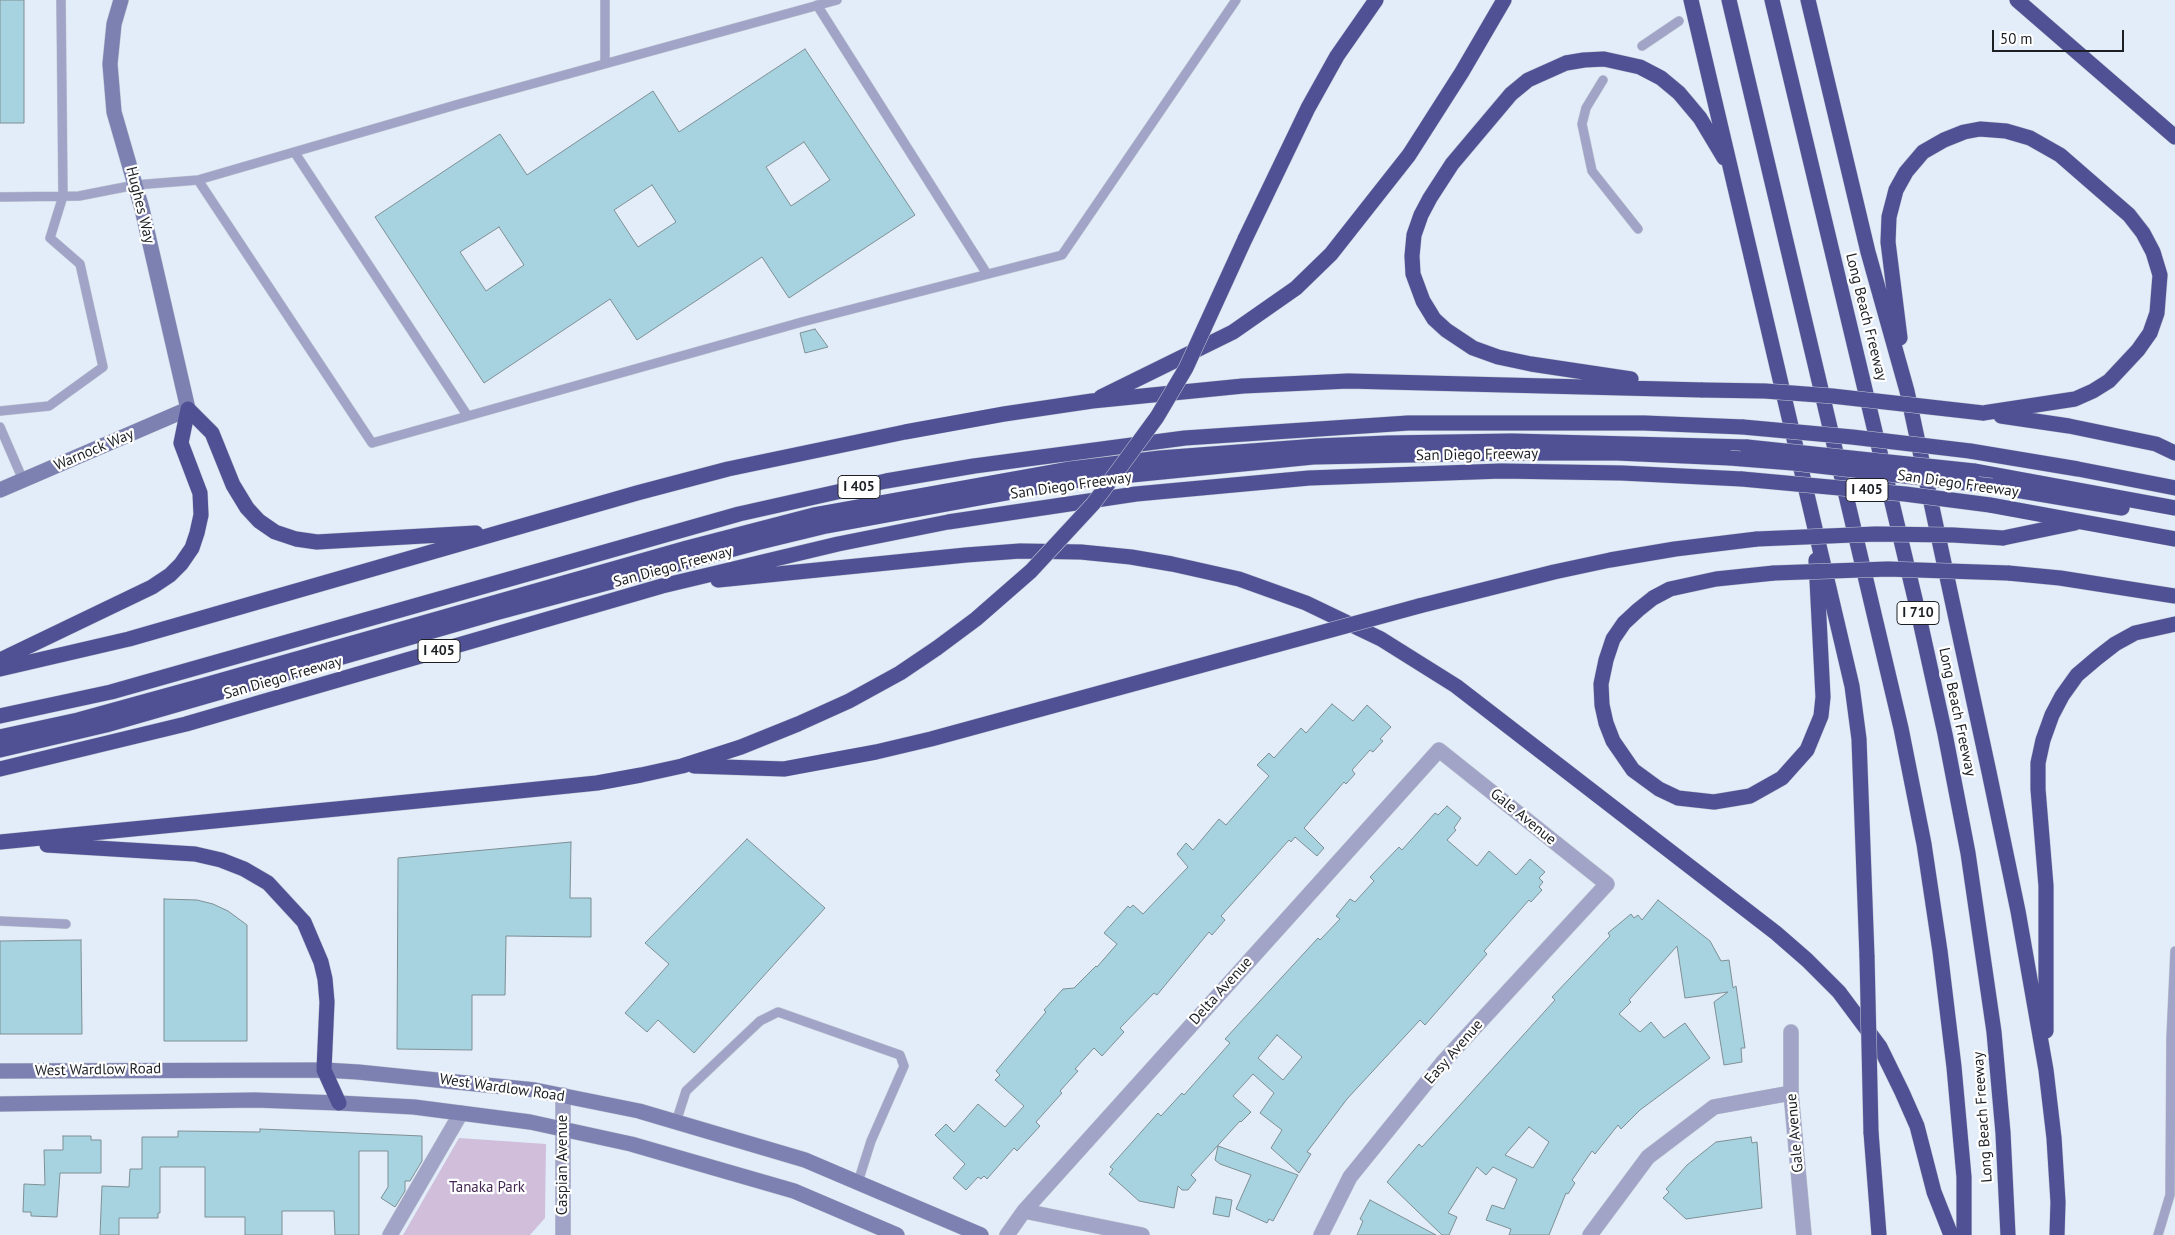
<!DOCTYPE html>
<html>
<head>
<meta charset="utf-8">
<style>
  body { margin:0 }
  #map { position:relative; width:2175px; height:1235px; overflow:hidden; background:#e2edf9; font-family:"PT Sans",sans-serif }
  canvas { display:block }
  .scale { position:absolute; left:1992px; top:30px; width:132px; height:22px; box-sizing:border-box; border:2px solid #1c2024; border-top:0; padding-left:6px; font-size:15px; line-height:18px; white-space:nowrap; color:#1c2024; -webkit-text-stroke:4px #fff; paint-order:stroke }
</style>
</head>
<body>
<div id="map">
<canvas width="2175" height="1235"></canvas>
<div class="scale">50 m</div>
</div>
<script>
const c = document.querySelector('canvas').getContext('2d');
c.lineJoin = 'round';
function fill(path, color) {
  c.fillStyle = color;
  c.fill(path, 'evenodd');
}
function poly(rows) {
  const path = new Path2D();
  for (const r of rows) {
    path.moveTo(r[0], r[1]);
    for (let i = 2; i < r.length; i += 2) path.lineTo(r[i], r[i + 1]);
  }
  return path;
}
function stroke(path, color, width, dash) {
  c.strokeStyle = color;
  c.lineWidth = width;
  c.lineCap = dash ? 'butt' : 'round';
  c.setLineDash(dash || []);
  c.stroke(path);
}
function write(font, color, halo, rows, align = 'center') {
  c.font = font + ' "PT Sans",sans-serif';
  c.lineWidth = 4.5;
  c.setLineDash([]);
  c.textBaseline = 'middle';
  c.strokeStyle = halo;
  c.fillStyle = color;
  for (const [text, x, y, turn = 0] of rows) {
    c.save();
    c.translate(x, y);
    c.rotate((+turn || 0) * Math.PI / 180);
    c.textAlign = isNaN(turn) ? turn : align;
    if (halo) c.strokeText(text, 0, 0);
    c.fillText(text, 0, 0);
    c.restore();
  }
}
fill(poly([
  [459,1138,546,1144,545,1218,530,1235,403,1235]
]), '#d0bedb');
const building = poly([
  [0,0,24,0,24,123,0,123,0,0],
  [805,49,915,215,789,298,762,257,637,340,610,299,484,383,375,217,500,134,527,175,653,91,679,132,805,49],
  [804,142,830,180,791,206,766,167,804,142],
  [652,185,676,222,638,247,614,210,652,185],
  [499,227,524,265,486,291,460,252,499,227],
  [815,329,828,347,805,353,800,333,815,329],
  [1332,704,1353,721,1367,705,1391,727,1380,739,1383,741,1373,752,1370,750,1352,770,1355,774,1346,784,1344,782,1304,828,1324,848,1317,856,1295,837,1291,842,1289,840,1221,916,1225,920,1212,935,1209,932,1157,995,1154,993,1120,1028,1124,1032,1102,1056,1094,1048,1075,1069,1078,1071,1060,1091,1062,1093,1036,1122,1040,1126,1017,1151,1014,1148,987,1179,984,1176,981,1179,978,1177,966,1190,953,1178,965,1164,935,1135,946,1124,954,1132,978,1104,1005,1127,1024,1106,995,1080,1000,1075,996,1071,1046,1012,1044,1010,1063,989,1074,988,1096,966,1097,967,1117,944,1104,933,1128,906,1130,908,1133,905,1143,914,1188,867,1177,854,1186,843,1193,850,1219,819,1226,825,1269,776,1257,765,1269,753,1274,758,1301,728,1306,733,1332,704],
  [1447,806,1461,818,1454,828,1456,830,1447,840,1477,866,1489,851,1516,875,1530,859,1545,872,1539,878,1543,882,1539,887,1542,890,1531,902,1529,900,1484,951,1487,954,1425,1025,1420,1020,1347,1099,1307,1152,1311,1154,1299,1173,1271,1148,1282,1130,1260,1113,1274,1093,1253,1074,1233,1096,1251,1112,1241,1122,1240,1121,1191,1175,1196,1180,1188,1190,1182,1190,1178,1186,1174,1208,1139,1201,1109,1174,1113,1169,1110,1167,1158,1113,1161,1116,1182,1093,1184,1095,1230,1043,1225,1039,1318,938,1320,940,1340,919,1336,916,1350,899,1355,902,1374,881,1370,877,1399,847,1402,850,1435,813,1438,815,1447,806],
  [1277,1035,1302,1057,1283,1080,1258,1058,1277,1035],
  [747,839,825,908,694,1053,658,1020,647,1032,625,1013,669,964,645,943,747,839],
  [571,842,570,898,591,898,591,937,506,936,505,995,472,995,472,1050,397,1049,398,858,571,842],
  [164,899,197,900,213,904,228,911,247,925,247,1041,164,1041,164,899],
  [1658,900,1710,941,1721,961,1729,960,1733,988,1736,986,1745,1048,1741,1048,1742,1062,1724,1065,1714,1002,1728,992,1685,998,1677,946,1629,1000,1631,1002,1619,1014,1640,1032,1651,1022,1664,1038,1685,1023,1710,1058,1640,1110,1621,1129,1618,1125,1595,1154,1592,1151,1572,1180,1575,1183,1568,1194,1566,1193,1549,1235,1509,1235,1511,1229,1486,1220,1492,1205,1504,1209,1517,1179,1493,1167,1486,1175,1477,1167,1448,1213,1457,1217,1449,1235,1442,1235,1387,1182,1419,1144,1422,1147,1555,1000,1552,997,1610,936,1608,933,1631,914,1634,918,1638,915,1642,920,1658,900],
  [1529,1127,1549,1142,1533,1168,1505,1155,1529,1127],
  [81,940,82,1034,0,1034,0,941,81,940],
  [260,1129,422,1136,422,1161,410,1181,405,1181,405,1191,395,1207,381,1198,388,1187,388,1151,359,1151,359,1235,335,1235,334,1211,282,1211,282,1235,245,1235,245,1217,205,1217,205,1167,160,1167,160,1213,158,1213,158,1218,119,1218,119,1235,100,1235,102,1186,129,1187,130,1169,142,1169,142,1137,178,1137,178,1131,260,1132,260,1129],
  [63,1136,91,1136,91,1140,101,1140,101,1173,60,1173,57,1217,31,1216,31,1212,23,1212,24,1184,45,1185,44,1150,63,1150,63,1136],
  [1751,1137,1752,1143,1757,1142,1762,1208,1686,1219,1663,1198,1669,1192,1666,1189,1687,1165,1716,1142,1751,1137],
  [1218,1146,1298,1175,1273,1221,1269,1219,1267,1223,1236,1209,1251,1175,1220,1164,1215,1160,1218,1146],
  [1216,1197,1232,1200,1229,1217,1213,1214,1216,1197],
  [1370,1200,1436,1235,1357,1235,1363,1221,1360,1219,1370,1200]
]);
fill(building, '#a7d3e0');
stroke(building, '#7e8f94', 1);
const lane = poly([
  [605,0,605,63],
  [817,5,987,274],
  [1642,46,1679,21],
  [1603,80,1586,108,1582,124,1592,171,1638,229],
  [295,153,467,415],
  [198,180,372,443,802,322,1062,255,1236,0],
  [0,197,79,196,135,185,198,180,459,104,837,0],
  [0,411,49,406,103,367,80,264,50,238,63,196,61,0],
  [0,427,23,480],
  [0,921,66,924],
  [676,1122,686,1091,760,1021,778,1012,900,1055,904,1066,871,1141,858,1182],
  [2158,1235,2170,1195,2171,1038,2175,951]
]);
const street = poly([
  [1791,1032,1791,1093,1804,1235],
  [1024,1211,1142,1235],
  [390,1235,461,1113],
  [563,1235,563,1095],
  [1007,1235,1024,1211,1439,750,1607,884,1443,1062,1350,1177,1321,1235],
  [1590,1235,1648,1157,1714,1107,1791,1093]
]);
const secondary = poly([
  [0,490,188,409,142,209,114,112,110,64,114,24,121,0],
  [0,1071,324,1070,358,1072,535,1090,639,1111,805,1160,981,1235],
  [0,1104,255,1100,339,1103,414,1107,530,1122,631,1144,794,1191,897,1235]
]);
const highway = poly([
  [1691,0,1852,686,1859,739,1867,957],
  [1729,0,1901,728,1924,844,1940,951,1954,1067,1964,1177,1964,1235],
  [1772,0,1916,603,1945,734,1968,853,1994,1032,2003,1133,2008,1235],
  [1808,0,1868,252,1907,391,1989,772,2018,911,2046,1070,2054,1138,2058,1202,2057,1235],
  [2017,0,2175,137],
  [1245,239,1308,108,1337,56,1376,0],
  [1900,338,1888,242,1889,217,1896,190,1906,172,1923,152,1944,140,1964,132,1980,129,2006,131,2030,138,2060,155,2129,215,2143,233,2153,252,2160,275,2157,313,2150,333,2138,350,2109,381,2093,391,2075,399,1983,413],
  [1631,379,1531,364,1498,357,1473,348,1446,330,1434,319,1423,301,1413,274,1412,256,1414,235,1421,215,1430,198,1452,164,1511,94,1528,80,1566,63,1584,60,1604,59,1640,67,1661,78,1679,93,1700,118,1724,158],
  [1101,397,1233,332,1296,288,1331,254,1409,155,1462,72,1504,0],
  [188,409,212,433,233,485,247,508,259,521,275,532,296,539,317,542,476,533],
  [2001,416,2069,426,2156,444,2175,453],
  [1970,451,2078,469,2175,488],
  [1974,471,2175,508],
  [1992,486,2122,508],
  [1990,505,2175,539],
  [2003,538,2075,523],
  [1774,573,1716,579,1670,589,1653,598,1638,610,1624,623,1613,639,1606,660,1601,684,1602,705,1606,723,1613,741,1633,770,1659,789,1678,798,1714,802,1750,796,1782,778,1807,750,1821,716,1823,697,1816,560],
  [2008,573,2060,578,2175,596],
  [718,580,966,555,1020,551,1081,552,1131,557,1172,564,1239,579,1306,603,1381,639,1456,686,1776,933,1807,960,1839,992,1880,1047,1902,1092,1917,1126,1934,1192,1951,1235],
  [1419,606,1554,572,1610,560,1675,549,1757,539],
  [0,660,152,587,170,575,181,564,192,548,197,533,201,515,200,493,181,443,188,409],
  [0,669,129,639,637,493,728,469,905,432,1004,414,1092,401,1243,386,1348,381,1703,390],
  [0,716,111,692,739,514,886,481,974,466,1185,438,1408,423,1644,423,1743,427],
  [0,737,78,720,205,685,687,548,814,515,1070,469,1160,458,1317,446,1388,443,1512,441,1747,447],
  [0,750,106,725,495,613,756,543,826,526,1071,481,1313,457,1507,453,1617,453,1730,458],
  [694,766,784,769,876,752,931,739,1254,651],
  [0,769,186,724,662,586,838,544,948,522,1136,494,1309,478,1501,471,1622,473,1742,479],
  [0,842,499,793,597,783,641,775,682,766,741,747,798,724,849,701,900,673,937,648],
  [47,845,195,854,221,860,244,869,268,883,304,922,321,962,325,979,327,1002,324,1070,339,1103],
  [2046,1031,2046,886,2038,789,2038,763,2043,740,2052,715,2062,696,2077,675,2097,658,2115,644,2135,633,2175,624],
  [1871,1132,1879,1235]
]);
stroke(lane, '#bec8d3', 10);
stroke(street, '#bec8d3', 16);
stroke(secondary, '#bec8d3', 16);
stroke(highway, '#bec8d3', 16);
stroke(lane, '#a1a4c6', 9);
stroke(street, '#a1a4c6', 15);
stroke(secondary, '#7d81b2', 15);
stroke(highway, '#505195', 15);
const highwayBridge = poly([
  [1703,390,1765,391,1832,396,1983,413],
  [1743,427,1852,437,1970,451],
  [1747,447,1974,471],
  [1730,458,1793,463,1992,486],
  [1742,479,1905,494,1990,505],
  [1757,539,1876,534,1953,535,2003,538],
  [1774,573,1888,569,2008,573],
  [937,648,976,619,1031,571,1093,504,1119,469,1157,417,1186,368,1245,239],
  [1254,651,1419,606],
  [1867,957,1871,1132]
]);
stroke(highwayBridge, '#bec8d3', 16, []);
stroke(highwayBridge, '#505195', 15);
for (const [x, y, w] of [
  [859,487,42],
  [1867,490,42],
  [1918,613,42],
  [439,651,42]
]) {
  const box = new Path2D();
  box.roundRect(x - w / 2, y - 11.5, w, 23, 4);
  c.fillStyle = '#fff';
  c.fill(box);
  stroke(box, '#1c2024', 1);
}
write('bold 14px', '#1c2024', null, [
  ["I 405",859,487],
  ["I 405",1867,490],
  ["I 710",1918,613],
  ["I 405",439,651]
]);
write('15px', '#1c2024', '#fff', [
  ["Hughes Way",140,205,76],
  ["Long Beach Freeway",1866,317,76],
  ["Warnock Way",94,450,-23],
  ["San Diego Freeway",1477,455,-1],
  ["San Diego Freeway",1958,484,8],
  ["San Diego Freeway",1071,486,-8],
  ["San Diego Freeway",673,567,-15],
  ["San Diego Freeway",283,678,-16],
  ["Long Beach Freeway",1957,712,78],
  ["Gale Avenue",1523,817,39],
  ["Delta Avenue",1221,991,-48],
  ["Easy Avenue",1454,1052,-49],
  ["West Wardlow Road",98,1070,-1],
  ["West Wardlow Road",502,1088,8],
  ["Long Beach Freeway",1983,1117,-94],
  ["Gale Avenue",1795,1133,-95],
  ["Caspian Avenue",563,1165,-90]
]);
write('15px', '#442953', '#fff', [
  ["Tanaka Park",487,1188]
]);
</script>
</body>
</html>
